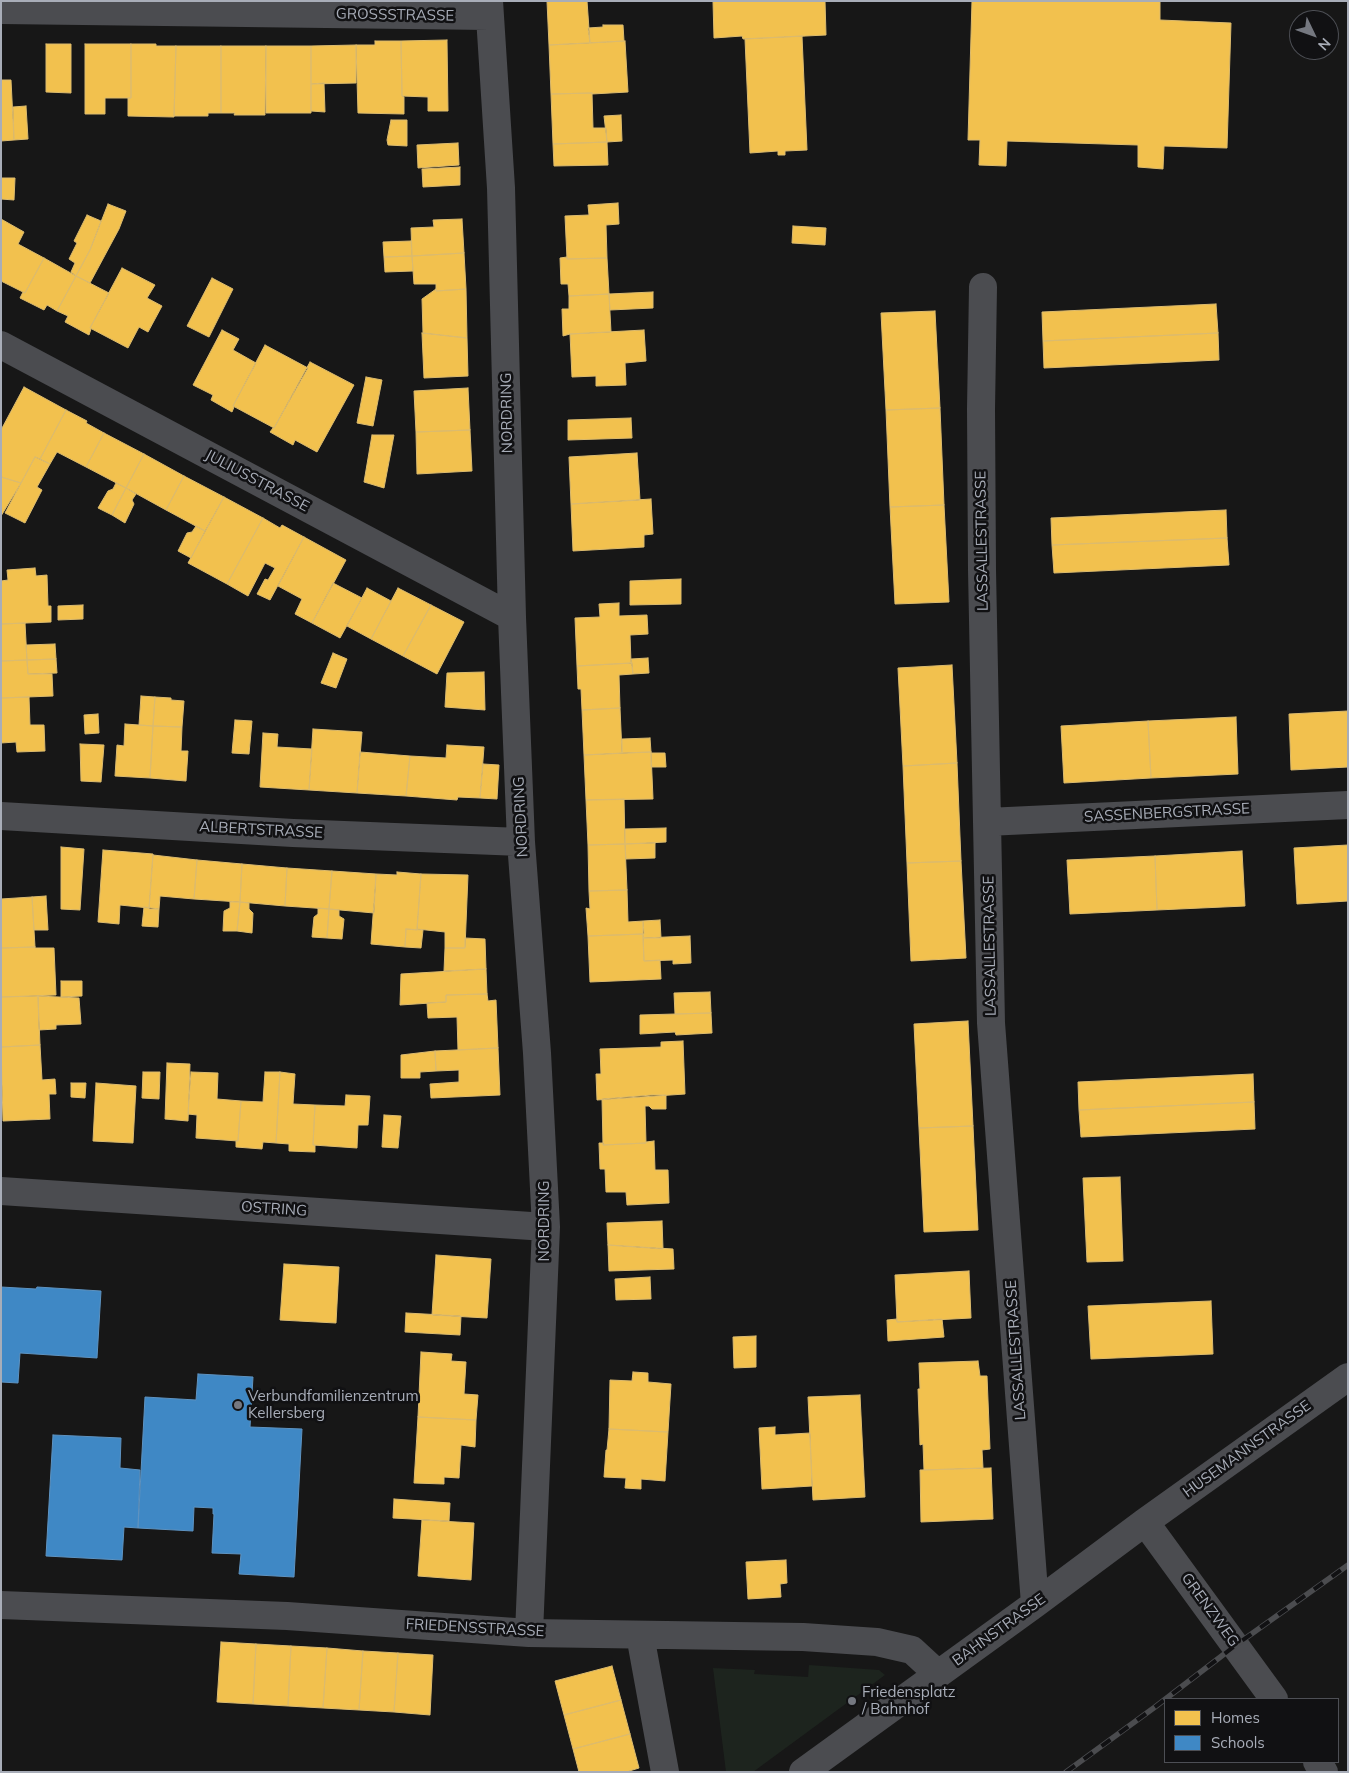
<!DOCTYPE html>
<html>
<head>
<meta charset="utf-8">
<style>
  body { margin:0 }
  #map { position:relative; width:1349px; height:1773px; overflow:hidden; background:#171717; font-family:Mulish,sans-serif }
  canvas { display:block }
  .frame { position:absolute; inset:0; border:2px solid #a8adb8; pointer-events:none }
  .legend { position:absolute; left:1164px; top:1698px; width:175px; height:65px; box-sizing:border-box; background:#111113; border:1px solid #4d4f55; margin:0; padding:6px 9px; list-style:none; font-size:15px; color:#a8adb8 }
  .legend li { display:flex; align-items:center; gap:10px; height:25px }
  .legend b { width:25px; border:1px solid #4d4f55 }
  .north { position:absolute; left:1289px; top:10px; width:50px; height:50px; box-sizing:border-box; background:#111113; border:1px solid #4d4f55; border-radius:50%; rotate:132deg; font-size:14px; font-weight:700; line-height:20px; text-align:center; color:#a8adb8 }
  .north::after { content:''; display:block; margin:auto; width:18px; height:22px; background:#757880; clip-path:polygon(50% 0,100% 100%,50% 72%,0 100%) }
</style>
</head>
<body>
<div id="map">
<canvas width="1349" height="1773"></canvas>
<div class="frame"></div>
<ul class="legend">
<li><b style="height:14px;background:#f2c14e"></b>Homes</li>
<li><b style="height:14px;background:#3f88c5"></b>Schools</li>
</ul>
<div class="north">N</div>
</div>
<script>
const c = document.querySelector('canvas').getContext('2d');
c.lineJoin = 'round';
function fill(path, color) {
  c.fillStyle = color;
  c.fill(path, 'evenodd');
}
function poly(rows) {
  const path = new Path2D();
  for (const r of rows) {
    path.moveTo(r[0], r[1]);
    for (let i = 2; i < r.length; i += 2) path.lineTo(r[i], r[i + 1]);
  }
  return path;
}
function stroke(path, color, width, dash) {
  c.strokeStyle = color;
  c.lineWidth = width;
  c.lineCap = dash ? 'butt' : 'round';
  c.setLineDash(dash || []);
  c.stroke(path);
}
function write(font, color, halo, rows, align = 'center') {
  c.font = font + ' Mulish,sans-serif';
  c.lineWidth = 5;
  c.setLineDash([]);
  c.textBaseline = 'middle';
  c.strokeStyle = halo;
  c.fillStyle = color;
  for (const [text, x, y, turn = 0] of rows) {
    c.save();
    c.translate(x, y);
    c.rotate((+turn || 0) * Math.PI / 180);
    c.textAlign = isNaN(turn) ? turn : align;
    if (halo) c.strokeText(text, 0, 0);
    c.fillText(text, 0, 0);
    c.restore();
  }
}
fill(poly([
  [809,1665,879,1670,885,1675,753,1772,726,1772,713,1668,755,1670,754,1674,808,1677]
]), '#1d241e');
const homes = poly([
  [547,1,587,1,590,43,549,45,547,1],
  [713,1,825,1,826,35,743,39,742,36,714,38,713,1],
  [972,1,1160,1,1160,20,1231,23,1227,148,1164,146,1163,169,1138,167,1138,145,1007,141,1006,166,979,165,980,140,968,140,972,1],
  [603,25,623,25,624,41,590,43,588,28,603,27,603,25],
  [802,36,807,150,785,151,785,155,778,155,778,151,750,153,745,39,802,36],
  [447,40,448,111,428,111,428,97,402,96,401,41,447,40],
  [375,41,401,41,402,96,404,97,404,114,358,113,356,45,375,45,375,41],
  [625,41,628,92,592,94,592,93,551,94,549,45,625,41],
  [46,44,71,44,71,93,46,92,46,44],
  [85,44,131,44,131,98,105,98,105,114,85,114,85,44],
  [131,44,156,44,156,46,176,46,174,117,128,116,128,98,131,98,131,44],
  [356,45,356,83,311,84,311,46,356,45],
  [176,46,221,46,221,113,208,113,208,116,174,116,176,46],
  [221,46,266,46,265,115,234,115,235,113,221,113,221,46],
  [266,46,311,46,311,113,266,113,266,46],
  [1,80,11,80,14,140,1,141,1,80],
  [324,83,325,112,311,111,311,84,324,83],
  [592,93,593,128,606,128,607,142,553,144,551,94,592,93],
  [26,106,28,139,14,140,13,107,26,106],
  [621,115,622,141,607,142,604,116,621,115],
  [391,120,407,120,407,146,388,145,387,140,391,120],
  [607,142,608,165,554,166,553,144,607,142],
  [458,143,459,165,418,168,417,145,458,143],
  [460,167,460,185,423,187,422,169,460,167],
  [1,178,15,178,14,200,1,199,1,178],
  [618,203,619,224,606,225,607,258,567,259,565,216,589,215,588,205,618,203],
  [108,204,126,211,119,229,90,283,76,276,90,250,108,204],
  [87,215,101,221,90,250,76,276,71,272,75,263,69,259,77,243,74,241,87,215],
  [1,219,24,232,18,244,44,258,25,293,1,281,1,219],
  [462,219,464,253,412,256,411,228,434,227,433,220,462,219],
  [793,226,826,228,825,245,792,243,793,226],
  [411,241,412,256,384,257,383,242,411,241],
  [464,253,466,289,436,291,436,284,414,284,412,256,464,253],
  [412,256,413,271,385,272,384,257,412,256],
  [567,257,567,259,607,258,609,294,569,296,568,284,561,284,560,258,567,257],
  [44,258,76,276,57,311,47,305,44,310,20,298,23,292,25,293,44,258],
  [122,268,155,285,147,298,162,306,148,332,139,327,128,348,90,328,122,268],
  [76,276,109,293,90,328,91,329,89,335,65,322,68,316,57,311,76,276],
  [212,278,233,289,209,337,187,326,212,278],
  [436,289,436,291,466,289,467,338,423,333,422,299,436,289],
  [653,292,653,308,610,310,609,294,653,292],
  [609,294,611,332,570,334,563,336,562,309,569,309,569,296,609,294],
  [1216,304,1218,333,1043,341,1042,312,1216,304],
  [935,311,940,408,886,410,881,313,935,311],
  [222,330,239,339,233,350,256,363,233,406,234,407,232,412,211,400,213,395,193,385,222,330],
  [644,330,646,361,625,363,626,385,596,386,596,376,572,377,570,334,644,330],
  [422,333,467,338,468,376,424,378,422,333],
  [1218,333,1219,360,1044,368,1043,341,1218,333],
  [265,345,308,368,274,428,233,406,265,345],
  [310,362,354,385,317,452,295,440,293,445,270,432,273,428,274,428,310,362],
  [366,377,382,380,373,426,357,423,366,377],
  [24,387,66,410,40,459,35,457,21,483,1,477,1,430,24,387],
  [468,388,470,430,416,432,414,391,468,388],
  [940,408,944,505,890,507,886,410,940,408],
  [66,410,87,421,86,423,104,433,86,467,57,452,50,464,40,459,66,410],
  [631,418,632,438,568,440,568,420,631,418],
  [470,430,472,471,417,474,416,432,470,430],
  [104,433,144,454,126,488,86,467,104,433],
  [372,435,394,435,384,488,364,482,372,435],
  [637,453,640,500,571,504,569,457,637,453],
  [144,454,184,476,166,510,126,488,144,454],
  [35,457,50,464,37,487,42,490,25,523,5,513,35,457],
  [184,476,224,497,205,531,166,510,184,476],
  [1,477,21,483,1,516,1,477],
  [116,483,126,488,112,515,98,508,108,491,113,489,116,483],
  [126,488,136,494,132,500,134,504,125,523,112,515,126,488],
  [224,497,263,518,227,584,188,563,224,497],
  [651,499,653,534,644,535,644,547,573,551,571,504,651,499],
  [944,505,949,602,895,604,890,507,944,505],
  [1226,510,1227,538,1052,545,1051,518,1226,510],
  [263,518,280,528,282,525,304,537,270,600,257,594,265,579,268,580,275,568,265,563,248,596,227,584,263,518],
  [196,526,205,531,191,558,178,551,187,533,192,532,196,526],
  [304,537,346,560,312,623,295,614,302,599,278,586,304,537],
  [1227,538,1229,565,1054,573,1052,545,1227,538],
  [35,568,36,576,47,575,48,606,51,606,51,622,1,624,1,581,8,580,7,570,35,568],
  [681,579,681,604,630,605,630,581,681,579],
  [333,583,362,598,340,638,312,623,333,583],
  [367,588,391,601,371,639,347,626,367,588],
  [398,588,431,605,403,656,371,639,398,588],
  [619,603,619,616,647,615,648,634,630,635,631,663,577,666,575,618,600,617,599,604,619,603],
  [83,605,83,619,58,620,58,606,83,605],
  [431,605,464,622,437,674,403,656,431,605],
  [25,623,27,660,1,661,1,624,25,623],
  [55,644,56,659,27,660,26,645,55,644],
  [333,653,347,659,336,688,321,683,333,653],
  [648,658,649,673,633,674,631,659,648,658],
  [56,659,57,673,28,674,27,660,56,659],
  [27,660,28,674,52,674,53,696,1,698,1,661,27,660],
  [632,663,633,674,619,675,620,708,582,710,581,689,578,689,577,666,632,663],
  [952,665,957,763,903,766,898,668,952,665],
  [484,672,485,710,445,707,447,673,484,672],
  [141,696,155,697,153,726,139,725,141,696],
  [29,697,30,725,44,725,45,751,17,752,16,742,1,743,1,698,29,697],
  [155,697,171,698,171,700,184,701,182,727,153,726,155,697],
  [620,708,622,753,584,755,582,710,620,708],
  [1348,711,1348,767,1291,770,1289,714,1348,711],
  [98,714,99,733,85,734,84,715,98,714],
  [1236,717,1238,774,1151,778,1148,721,1236,717],
  [235,720,252,721,249,754,232,753,235,720],
  [1148,721,1151,778,1064,783,1061,726,1148,721],
  [125,724,153,726,150,778,115,776,117,745,124,746,125,724],
  [153,726,182,727,181,751,188,751,186,781,150,778,153,726],
  [313,729,362,732,357,793,309,790,313,729],
  [263,733,278,734,277,747,312,749,309,790,260,787,263,733],
  [650,738,651,752,622,753,622,739,650,738],
  [80,744,104,745,101,782,81,781,80,744],
  [447,745,484,747,480,798,458,797,457,800,406,796,410,756,446,758,447,745],
  [360,752,410,756,406,796,357,793,360,752],
  [651,752,653,799,586,800,584,755,651,752],
  [651,753,665,753,666,767,651,767,651,753],
  [957,763,961,861,907,863,903,766,957,763],
  [483,764,499,765,497,799,480,798,483,764],
  [624,799,625,844,588,845,586,800,624,799],
  [666,828,666,842,625,844,625,829,666,828],
  [655,843,655,858,626,859,625,844,655,843],
  [625,844,627,890,589,891,588,845,625,844],
  [1348,845,1348,901,1297,904,1294,848,1348,845],
  [61,847,84,849,80,910,61,909,61,847],
  [103,850,153,854,149,908,120,905,119,924,98,922,103,850],
  [1242,851,1245,906,1157,910,1155,856,1242,851],
  [153,855,197,860,194,899,160,896,159,909,149,909,153,855],
  [1155,856,1157,910,1070,914,1067,860,1155,856],
  [197,860,242,864,240,902,194,899,197,860],
  [961,861,966,958,911,961,907,863,961,861],
  [242,864,287,868,285,906,240,902,242,864],
  [287,868,332,871,329,909,285,906,287,868],
  [332,871,376,874,374,913,329,909,332,871],
  [397,872,421,874,417,930,406,929,405,947,371,944,376,874,397,875,397,872],
  [421,874,468,875,465,948,445,948,445,932,417,929,421,874],
  [627,890,628,922,643,921,644,934,588,936,586,908,590,909,589,891,627,890],
  [46,896,48,930,34,930,32,897,46,896],
  [32,897,35,947,1,948,1,899,32,897],
  [230,902,240,902,237,931,223,931,224,911,230,908,230,902],
  [240,902,249,903,249,909,253,913,252,933,237,931,240,902],
  [144,907,159,909,158,927,142,926,144,907],
  [318,908,329,909,327,938,312,937,314,917,318,914,318,908],
  [329,909,339,910,339,916,344,919,342,939,327,938,329,909],
  [660,920,661,938,643,938,643,921,660,920],
  [406,929,423,930,421,948,405,947,406,929],
  [643,934,644,961,660,960,661,979,590,982,588,936,643,934],
  [690,936,691,963,673,964,673,960,644,961,643,938,690,936],
  [465,938,485,939,486,969,444,971,445,948,465,948,465,938],
  [35,947,35,948,54,948,56,995,1,997,1,948,35,947],
  [486,969,487,994,446,995,446,1002,400,1005,401,974,486,969],
  [61,981,82,981,82,996,61,997,61,981],
  [710,992,711,1013,675,1014,674,993,710,992],
  [487,994,488,1001,496,1000,498,1048,458,1050,457,1017,428,1018,427,1003,446,1002,446,995,487,994],
  [38,996,40,1045,1,1047,1,997,38,996],
  [38,996,79,998,81,1024,56,1025,56,1029,39,1030,38,996],
  [711,1013,712,1033,676,1035,675,1032,640,1034,640,1015,711,1013],
  [968,1021,973,1126,919,1128,914,1024,968,1021],
  [683,1041,685,1094,597,1100,596,1074,601,1074,600,1049,661,1047,661,1042,683,1041],
  [40,1045,42,1080,55,1079,56,1094,49,1094,50,1119,3,1121,1,1047,40,1045],
  [498,1048,500,1095,431,1098,430,1084,459,1082,459,1070,436,1071,435,1051,498,1048],
  [435,1051,436,1071,420,1072,420,1078,401,1078,401,1055,435,1051],
  [167,1063,190,1064,188,1121,165,1119,167,1063],
  [143,1072,160,1072,159,1099,142,1098,143,1072],
  [191,1072,218,1073,217,1099,241,1101,238,1141,196,1138,197,1115,188,1114,191,1072],
  [265,1072,280,1072,276,1143,263,1142,262,1149,236,1147,236,1141,238,1141,241,1101,263,1102,265,1072],
  [280,1072,295,1074,293,1104,315,1105,313,1145,315,1145,315,1152,289,1151,289,1144,276,1143,280,1072],
  [1253,1074,1254,1102,1079,1110,1078,1082,1253,1074],
  [71,1083,86,1083,85,1098,71,1097,71,1083],
  [96,1083,136,1086,133,1143,93,1141,96,1083],
  [346,1095,370,1096,368,1125,358,1125,357,1148,313,1145,315,1105,345,1106,346,1095],
  [652,1095,666,1095,666,1109,652,1109,649,1106,645,1106,646,1143,603,1145,602,1099,652,1095],
  [1254,1102,1255,1129,1081,1137,1079,1110,1254,1102],
  [384,1115,401,1116,398,1148,382,1147,384,1115],
  [973,1126,978,1230,924,1232,919,1128,973,1126],
  [654,1141,655,1170,668,1170,669,1203,627,1205,626,1192,606,1192,605,1169,600,1169,599,1143,604,1143,603,1145,646,1143,646,1142,654,1141],
  [1120,1177,1123,1261,1087,1262,1083,1178,1120,1177],
  [662,1221,663,1249,608,1245,607,1223,662,1221],
  [608,1245,673,1249,674,1269,609,1271,608,1245],
  [436,1255,491,1259,487,1318,432,1315,436,1255],
  [284,1264,339,1267,336,1323,280,1320,284,1264],
  [969,1271,971,1318,897,1322,895,1275,969,1271],
  [650,1277,651,1299,616,1300,615,1279,650,1277],
  [1211,1301,1213,1354,1091,1359,1088,1306,1211,1301],
  [406,1313,461,1316,460,1335,405,1332,406,1313],
  [897,1319,897,1322,942,1319,944,1337,888,1341,887,1320,897,1319],
  [756,1336,756,1367,734,1368,733,1337,756,1336],
  [421,1352,452,1354,451,1361,466,1362,464,1394,478,1395,476,1420,418,1417,421,1352],
  [978,1361,980,1376,987,1376,990,1449,982,1450,983,1468,924,1470,923,1444,920,1445,918,1389,920,1389,919,1363,978,1361],
  [633,1372,648,1373,648,1382,671,1384,668,1432,609,1429,610,1380,632,1381,633,1372],
  [860,1395,865,1497,813,1500,808,1397,860,1395],
  [418,1417,476,1420,475,1447,461,1445,459,1478,444,1477,444,1484,414,1483,418,1417],
  [775,1427,775,1435,810,1433,812,1486,762,1489,759,1428,775,1427],
  [609,1429,668,1432,665,1481,641,1479,641,1489,625,1488,626,1478,604,1477,606,1450,607,1450,609,1429],
  [991,1468,993,1519,921,1522,920,1470,991,1468],
  [394,1499,450,1503,449,1521,393,1518,394,1499],
  [422,1520,474,1523,471,1580,418,1576,422,1520],
  [786,1560,787,1583,780,1584,781,1597,748,1599,746,1562,786,1560],
  [221,1642,256,1644,253,1704,217,1702,221,1642],
  [256,1644,291,1646,288,1706,253,1704,256,1644],
  [291,1646,327,1648,323,1708,288,1706,291,1646],
  [327,1648,363,1651,359,1710,323,1708,327,1648],
  [363,1651,398,1653,394,1712,359,1710,363,1651],
  [398,1653,433,1655,430,1715,394,1712,398,1653],
  [612,1666,621,1700,564,1715,555,1681,612,1666],
  [621,1700,630,1734,573,1749,564,1715,621,1700],
  [630,1734,639,1768,626,1772,579,1772,573,1749,630,1734]
]);
fill(homes, '#f2c14e');
stroke(homes, '#dcbb6e', 1);
const schools = poly([
  [1,1287,36,1289,37,1287,101,1291,97,1358,20,1353,18,1383,1,1382,1,1287],
  [198,1374,253,1377,250,1427,302,1429,294,1577,239,1574,241,1554,212,1553,214,1514,213,1514,213,1508,194,1507,193,1531,138,1528,145,1397,196,1400,198,1374],
  [53,1435,121,1438,120,1468,140,1470,138,1528,124,1527,122,1560,46,1556,53,1435]
]);
fill(schools, '#3f88c5');
stroke(schools, '#5e93c1', 1);
stroke(poly([
  [489,1,501,188,512,617,521,842,537,1053,546,1227,529,1633],
  [1,10,489,16],
  [983,287,981,409,982,570,991,1023,1035,1604],
  [1,345,512,617],
  [1,816,293,833,521,842],
  [987,822,1348,805],
  [1,1191,546,1227],
  [1145,1522,1274,1699],
  [1,1605,287,1616,529,1633,803,1637,877,1642,912,1650,938,1674],
  [640,1635,665,1772],
  [1317,1762,1324,1772],
  [803,1772,1035,1604,1145,1522,1348,1377]
]), '#4b4c50', 28);
const rail = poly([
  [1066,1772,1155,1707,1236,1645,1348,1565]
]);
stroke(rail, '#4b4c4f', 5.5);
stroke(rail, '#111113', 4, [11]);
for (const [x, y, r, color] of [
  [238,1405,5,"#757880"],
  [852,1701,5,"#757880"]
]) {
  const dot = new Path2D();
  dot.arc(x, y, r, 0, 2 * Math.PI);
  c.fillStyle = color;
  c.fill(dot);
  stroke(dot, '#111113', 2);
}
write('15px', '#a8adb8', '#111113', [
  ["GROSSSTRASSE",395,15,1],
  ["NORDRING",507,413,-91],
  ["JULIUSSTRASSE",257,481,28],
  ["LASSALLESTRASSE",982,541,-91],
  ["SASSENBERGSTRASSE",1167,813,-3],
  ["NORDRING",521,817,-93],
  ["ALBERTSTRASSE",261,830,3],
  ["LASSALLESTRASSE",990,946,-91],
  ["OSTRING",274,1209,4],
  ["NORDRING",544,1221,-90],
  ["LASSALLESTRASSE",1016,1350,-94],
  ["HUSEMANNSTRASSE",1247,1449,-36],
  ["GRENZWEG",1210,1610,54],
  ["FRIEDENSSTRASSE",475,1628,3],
  ["BAHNSTRASSE",999,1630,-36]
]);
write('15px', '#a8adb8', '#111113', [
  ["Verbundfamilienzentrum",248,1396],
  ["Kellersberg",248,1413],
  ["Friedensplatz",862,1692],
  ["/ Bahnhof",862,1709]
], 'left');
</script>
</body>
</html>
